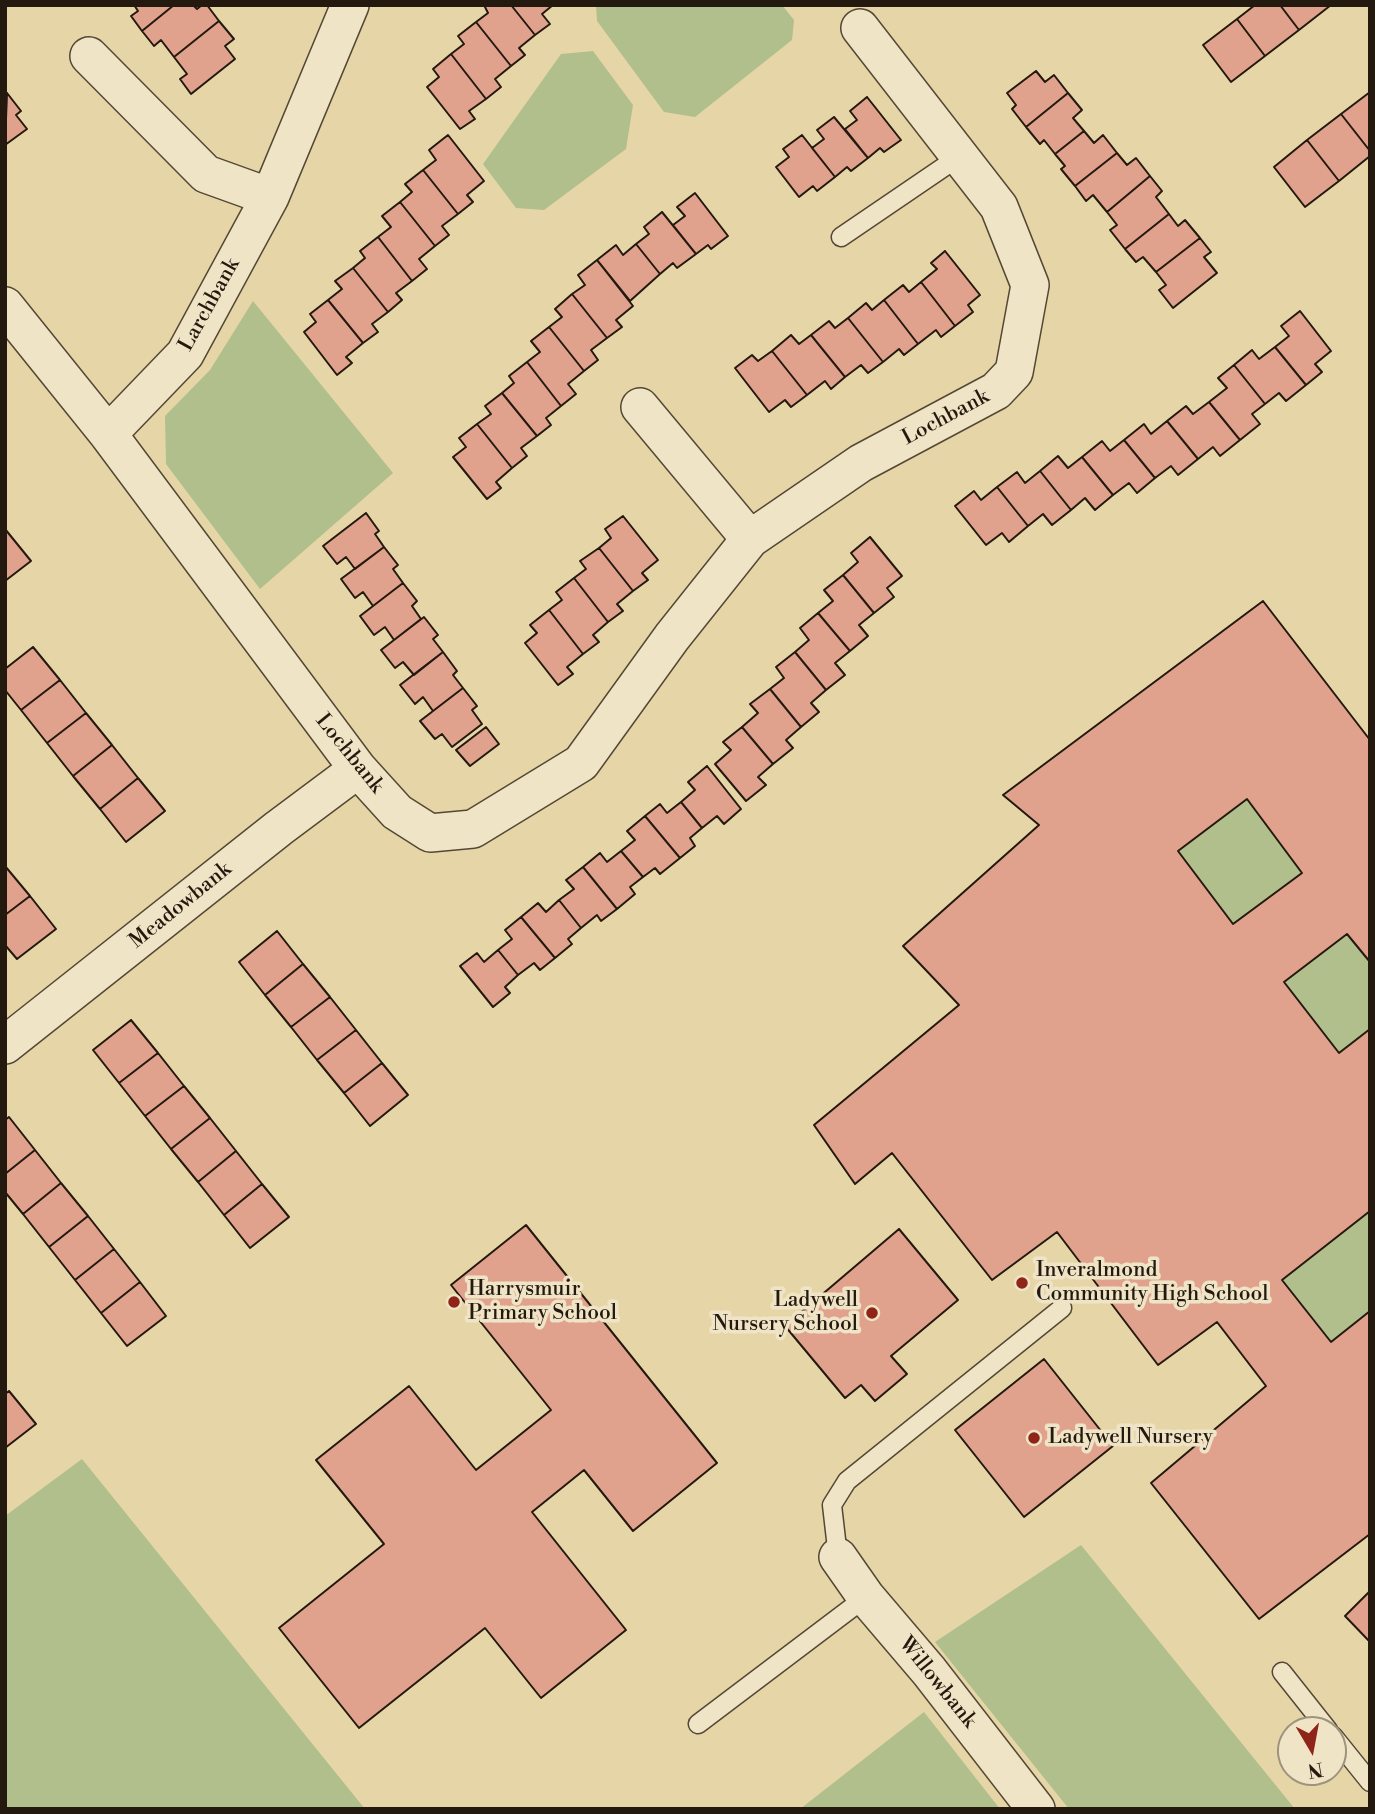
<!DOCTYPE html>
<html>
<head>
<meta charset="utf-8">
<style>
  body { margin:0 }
  #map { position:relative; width:1375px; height:1814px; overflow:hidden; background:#e6d6a7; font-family:"Libre Bodoni",serif }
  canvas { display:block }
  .frame { position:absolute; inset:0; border:7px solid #24190f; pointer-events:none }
  .north { position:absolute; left:1277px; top:1716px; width:70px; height:70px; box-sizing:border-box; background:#efe4c6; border:2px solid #9e937d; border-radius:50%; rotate:170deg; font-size:19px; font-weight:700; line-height:28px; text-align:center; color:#24190f }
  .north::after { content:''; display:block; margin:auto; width:24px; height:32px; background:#8f2418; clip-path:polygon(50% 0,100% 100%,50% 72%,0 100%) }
</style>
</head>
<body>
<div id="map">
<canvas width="1375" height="1814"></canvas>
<div class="frame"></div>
<div class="north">N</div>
</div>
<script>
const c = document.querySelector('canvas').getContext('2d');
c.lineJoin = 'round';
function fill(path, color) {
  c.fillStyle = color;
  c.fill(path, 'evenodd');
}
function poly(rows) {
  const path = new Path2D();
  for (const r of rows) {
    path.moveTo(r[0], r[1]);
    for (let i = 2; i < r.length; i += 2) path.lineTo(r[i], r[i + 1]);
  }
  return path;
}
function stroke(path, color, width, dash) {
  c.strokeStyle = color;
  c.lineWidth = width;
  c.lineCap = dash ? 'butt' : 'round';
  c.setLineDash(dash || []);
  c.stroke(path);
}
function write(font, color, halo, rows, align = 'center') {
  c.font = font + ' "Libre Bodoni",serif';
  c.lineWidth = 7;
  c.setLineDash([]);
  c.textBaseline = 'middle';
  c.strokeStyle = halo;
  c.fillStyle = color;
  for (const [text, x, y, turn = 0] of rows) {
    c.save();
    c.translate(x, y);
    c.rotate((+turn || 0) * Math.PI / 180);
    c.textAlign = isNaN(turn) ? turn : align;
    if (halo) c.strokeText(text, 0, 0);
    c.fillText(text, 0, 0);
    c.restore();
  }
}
fill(poly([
  [596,5,782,5,794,20,792,40,695,117,664,112,597,21],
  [593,51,633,105,626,149,544,210,516,208,483,164,561,54],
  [253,301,393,473,260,589,166,464,165,416,210,370],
  [1247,799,1302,873,1233,924,1178,851],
  [1347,934,1370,962,1370,1029,1339,1053,1284,982],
  [1370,1211,1370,1311,1331,1342,1282,1280],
  [82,1459,365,1809,7,1809,5,1516],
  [1081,1545,1295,1809,1069,1809,935,1642],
  [924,1712,1000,1809,800,1809]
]), '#b0bf8b');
const building = poly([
  [134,5,174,5,142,31,131,16,138,11,134,5],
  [174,5,193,5,197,9,202,5,207,5,219,21,174,57,161,40,154,46,142,31,174,5],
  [484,5,511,5,535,35,519,48,525,55,511,66,476,22,488,13,484,5],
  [511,5,553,5,542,14,550,24,535,35,511,5],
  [1255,5,1280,5,1299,30,1265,56,1237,19,1255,5],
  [1280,5,1331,5,1299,30,1280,5],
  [1237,19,1265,56,1231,82,1203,45,1237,19],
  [219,21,234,39,225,46,235,59,191,94,180,79,187,74,174,57,219,21],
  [476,22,511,66,495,79,501,87,486,99,451,54,464,44,458,36,476,22],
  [451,54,486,99,469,111,475,119,460,129,427,87,439,77,433,69,451,54],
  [1036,71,1045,82,1054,75,1068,93,1026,127,1012,109,1016,105,1007,93,1036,71],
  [1370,92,1370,151,1341,114,1370,92],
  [7,93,21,111,16,115,27,129,5,145,7,93],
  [1068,93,1082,110,1073,118,1084,131,1055,154,1044,140,1040,144,1026,127,1068,93],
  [867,97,901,140,884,152,880,148,868,158,845,129,857,120,850,111,867,97],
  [1341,114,1370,151,1370,156,1339,181,1307,140,1341,114],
  [834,117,868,158,851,171,847,167,835,177,812,148,824,139,817,130,834,117],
  [1084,131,1094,143,1103,135,1117,153,1075,186,1061,169,1065,166,1055,154,1084,131],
  [448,135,484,181,467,195,473,202,458,214,423,170,436,160,429,150,448,135],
  [802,135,835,177,817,191,813,186,799,197,776,167,789,157,783,149,802,135],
  [1307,140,1339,181,1305,207,1274,167,1307,140],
  [1117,153,1127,165,1136,158,1150,176,1107,212,1093,195,1086,201,1075,186,1117,153],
  [423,170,458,214,442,226,449,235,435,246,400,202,412,192,405,184,423,170],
  [1150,176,1162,191,1156,197,1169,214,1125,249,1110,230,1117,225,1107,212,1150,176],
  [695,193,728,236,711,249,708,245,696,254,673,225,685,216,677,207,695,193],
  [400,202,435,246,419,259,427,269,412,281,378,237,391,227,382,216,400,202],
  [662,212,696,254,677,268,673,263,660,274,636,244,649,234,644,227,662,212],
  [1169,214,1178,226,1185,220,1200,238,1156,272,1143,257,1136,262,1125,249,1169,214],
  [378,237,412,281,396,293,402,300,388,312,353,268,365,258,360,251,378,237],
  [1200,238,1211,252,1204,257,1217,273,1173,308,1159,290,1166,285,1156,272,1200,238],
  [636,244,660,274,630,301,597,260,616,245,623,255,636,244],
  [945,251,980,295,968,305,973,312,955,326,921,282,937,269,931,263,945,251],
  [597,260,633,306,616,320,622,327,607,338,572,294,585,285,578,275,597,260],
  [353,268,388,312,372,324,378,332,363,343,328,300,342,289,335,281,353,268],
  [921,282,955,326,941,337,936,330,918,344,884,300,903,285,909,292,921,282],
  [572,294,607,338,591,350,598,360,584,371,549,327,562,317,555,309,572,294],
  [328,300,363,343,346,357,352,363,337,375,304,332,316,322,310,314,328,300],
  [884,300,918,344,904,355,899,349,883,362,848,318,866,303,872,310,884,300],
  [1300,311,1331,351,1315,364,1322,372,1306,385,1275,347,1289,336,1281,326,1300,311],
  [848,318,883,362,868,373,861,365,845,377,811,335,829,321,835,328,848,318],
  [549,327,584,371,568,384,576,394,561,406,527,362,540,352,531,341,549,327],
  [791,335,799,344,811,335,845,377,831,389,825,381,807,395,772,351,791,335],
  [1275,347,1306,385,1286,401,1279,393,1265,404,1234,365,1252,350,1259,359,1275,347],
  [772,351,807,395,791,407,785,400,769,412,735,368,752,355,758,361,772,351],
  [527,362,561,406,546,418,551,425,537,436,502,393,514,383,509,376,527,362],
  [1234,365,1265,404,1252,414,1260,424,1240,440,1209,402,1227,388,1218,378,1234,365],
  [502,393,537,436,521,448,527,456,512,468,477,424,491,414,485,406,502,393],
  [1209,402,1240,440,1220,456,1213,447,1198,459,1167,421,1186,406,1193,414,1209,402],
  [1167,421,1198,459,1178,475,1171,466,1155,478,1124,440,1144,424,1151,434,1167,421],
  [477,424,512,468,496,482,501,488,487,499,453,457,466,447,459,438,477,424],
  [1124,440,1155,478,1137,493,1129,483,1113,495,1082,457,1102,441,1110,451,1124,440],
  [1058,456,1068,468,1082,457,1113,495,1095,510,1085,498,1071,510,1040,471,1058,456],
  [1040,471,1071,510,1052,525,1043,514,1028,526,997,487,1017,472,1025,483,1040,471],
  [997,487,1028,526,1009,542,1002,533,986,545,955,506,974,491,981,500,997,487],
  [366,513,379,531,375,534,384,547,355,569,346,557,337,564,323,546,366,513],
  [623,516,658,560,642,573,648,580,633,591,599,548,611,538,605,529,623,516],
  [5,529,31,561,5,581,5,529],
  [870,537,902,576,887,588,894,597,874,613,843,575,858,562,851,553,870,537],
  [384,547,398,565,393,569,403,583,373,606,363,592,355,598,341,579,384,547],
  [599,548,633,591,617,604,623,611,608,622,574,578,586,569,580,561,599,548],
  [843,575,874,613,859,625,868,636,850,651,818,613,833,601,824,590,843,575],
  [574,578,608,622,593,635,599,642,583,654,549,610,562,600,556,592,574,578],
  [403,583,417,601,412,606,421,619,394,640,385,627,374,635,360,616,403,583],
  [1263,601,1370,740,1370,962,1347,934,1284,982,1339,1053,1370,1029,1370,1211,1282,1280,1331,1342,1370,1311,1370,1534,1259,1619,1151,1483,1266,1386,1217,1322,1158,1365,1057,1232,992,1280,892,1153,855,1184,814,1125,959,1005,903,946,1039,825,1003,795,1263,601],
  [1247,799,1302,873,1233,924,1178,851,1247,799],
  [549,610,583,654,567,667,573,674,558,685,525,643,537,633,530,625,549,610],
  [818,613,850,651,835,663,845,675,826,690,795,652,809,640,800,628,818,613],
  [424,617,438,635,433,639,443,652,414,675,403,662,395,668,381,650,424,617],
  [33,647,60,680,21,710,5,690,5,669,33,647],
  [443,652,457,671,453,675,463,688,433,711,423,697,415,704,400,685,443,652],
  [795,652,826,690,811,703,819,712,801,727,770,689,784,678,776,667,795,652],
  [60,680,86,713,47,743,21,710,60,680],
  [463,688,477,706,472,710,482,724,452,747,442,734,435,739,420,721,463,688],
  [770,689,801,727,786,740,793,748,773,764,742,727,758,713,750,704,770,689],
  [86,713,112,745,73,776,47,743,86,713],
  [486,727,499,744,470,766,456,750,486,727],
  [742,727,773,764,758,777,766,785,746,801,715,764,731,750,723,742,742,727],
  [112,745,138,778,100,809,73,776,112,745],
  [707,766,741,809,724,824,717,816,702,828,681,802,695,790,688,782,707,766],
  [138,778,165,811,126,842,100,809,138,778],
  [681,802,702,828,690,838,695,846,680,858,645,816,660,804,667,813,681,802],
  [645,816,680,858,660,874,655,868,643,877,621,851,635,840,627,831,645,816],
  [621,851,643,877,630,887,635,894,617,909,583,867,600,853,607,862,621,851],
  [5,866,30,896,5,915,5,866],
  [583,867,617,909,601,921,597,915,581,928,559,900,574,889,566,880,583,867],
  [30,896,56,929,17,959,5,945,5,915,30,896],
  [559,900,581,928,568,939,572,944,555,958,521,917,538,903,546,912,559,900],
  [521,917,555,958,540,970,534,963,518,975,498,950,512,939,505,930,521,917],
  [277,931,303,964,265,995,239,962,277,931],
  [498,950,518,975,505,987,510,993,493,1007,460,966,477,953,484,962,498,950],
  [303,964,330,997,291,1027,265,995,303,964],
  [330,997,356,1030,317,1060,291,1027,330,997],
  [131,1020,158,1053,119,1083,93,1050,131,1020],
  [356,1030,382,1063,344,1093,317,1060,356,1030],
  [158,1053,184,1086,145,1116,119,1083,158,1053],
  [382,1063,408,1095,370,1126,344,1093,382,1063],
  [184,1086,210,1118,171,1149,145,1116,184,1086],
  [9,1117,35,1150,5,1174,5,1120,9,1117],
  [210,1118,236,1151,198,1182,171,1149,210,1118],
  [35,1150,61,1183,23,1214,5,1192,5,1174,35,1150],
  [236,1151,262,1184,224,1215,198,1182,236,1151],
  [61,1183,88,1216,49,1247,23,1214,61,1183],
  [262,1184,289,1217,250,1248,224,1215,262,1184],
  [88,1216,114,1249,75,1280,49,1247,88,1216],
  [526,1225,717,1463,633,1531,584,1470,532,1512,626,1630,541,1698,485,1628,359,1728,279,1628,384,1544,316,1460,409,1386,476,1470,551,1410,451,1285,526,1225],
  [899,1229,958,1300,891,1356,907,1374,875,1401,861,1385,845,1398,785,1326,899,1229],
  [114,1249,140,1282,101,1313,75,1280,114,1249],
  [140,1282,166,1316,127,1346,101,1313,140,1282],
  [1044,1359,1113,1446,1024,1517,955,1430,1044,1359],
  [9,1391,36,1424,5,1448,5,1394,9,1391],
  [1370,1591,1370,1642,1345,1616,1370,1591]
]);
fill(building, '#e1a28d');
stroke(building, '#24190f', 2);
const service = poly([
  [841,237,960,156],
  [838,1557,832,1505,847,1481,1062,1308],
  [1282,1672,1328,1730],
  [698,1724,866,1597],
  [1333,1736,1370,1782]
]);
const minor = poly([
  [89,56,206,174,270,197],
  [5,306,108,434,358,769,397,812,430,833,473,829,581,763,672,637,750,539,861,463,996,391,1014,372,1030,285,999,207,860,28],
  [640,407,750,539],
  [108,434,185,354,270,197,350,5],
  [5,1045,279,828,358,769],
  [838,1557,866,1597,929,1671,1036,1809]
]);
stroke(service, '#544835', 21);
stroke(minor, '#544835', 40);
stroke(service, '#efe4c6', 18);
stroke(minor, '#efe4c6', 37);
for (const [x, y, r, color] of [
  [1022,1283,7,"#8f2418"],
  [454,1302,7,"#8f2418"],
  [872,1313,7,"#8f2418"],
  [1034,1438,7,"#8f2418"]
]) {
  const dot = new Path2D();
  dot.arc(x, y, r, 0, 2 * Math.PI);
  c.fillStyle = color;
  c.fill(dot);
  stroke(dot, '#efe4c6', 2.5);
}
write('21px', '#24190f', '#efe4c6', [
  ["Larchbank",210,305,-61],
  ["Lochbank",946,418,-28],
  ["Lochbank",349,754,51],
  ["Meadowbank",181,906,-39],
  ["Willowbank",937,1683,51]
]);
write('21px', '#24190f', '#efe4c6', [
  ["Inveralmond",1036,1271],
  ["Community High School",1036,1295],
  ["Harrysmuir",468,1290],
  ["Primary School",468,1314],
  ["Ladywell",858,1301,"right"],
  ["Nursery School",858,1325,"right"],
  ["Ladywell Nursery",1048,1438]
], 'left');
</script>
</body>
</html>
